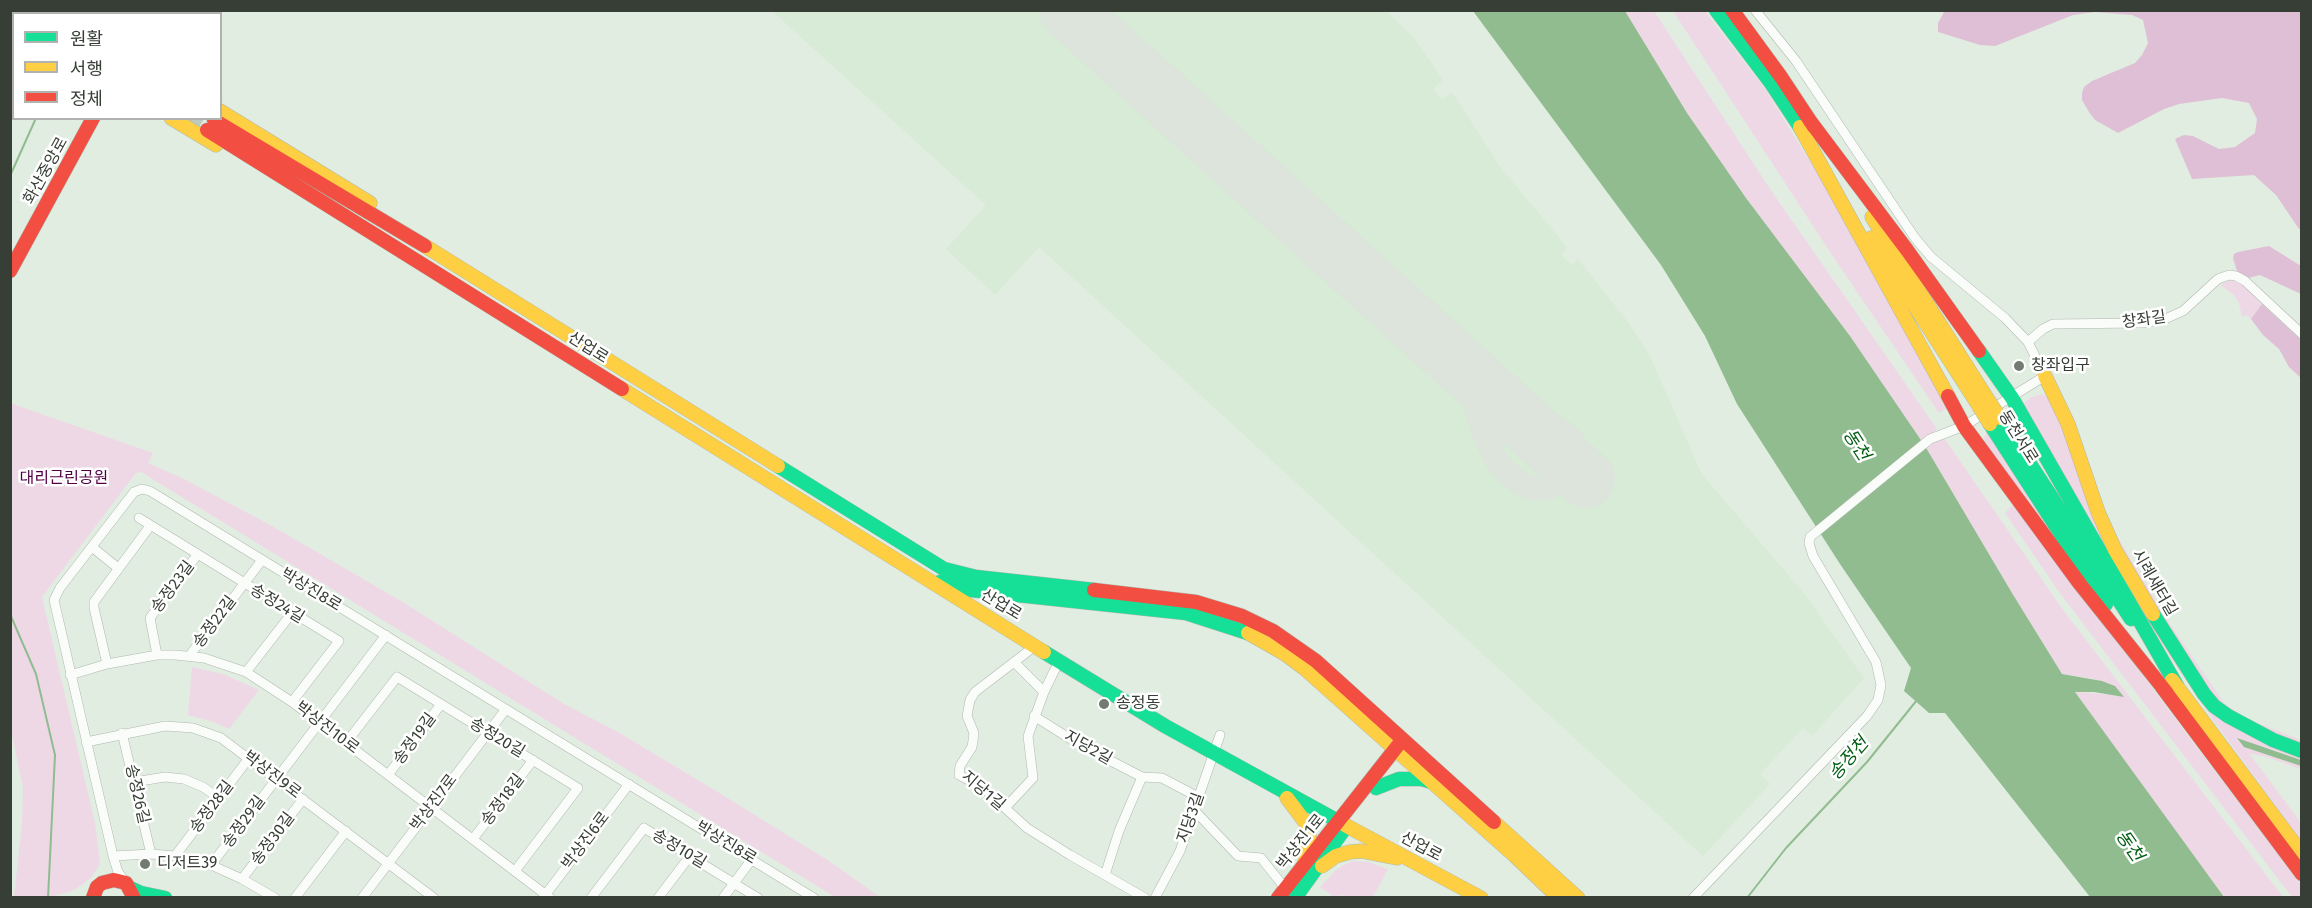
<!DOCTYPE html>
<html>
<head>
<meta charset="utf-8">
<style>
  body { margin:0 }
  #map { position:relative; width:2312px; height:908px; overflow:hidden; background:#e1ede1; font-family:"Fira Sans","Noto Sans KR",sans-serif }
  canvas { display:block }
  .frame { position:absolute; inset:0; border:12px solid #363e35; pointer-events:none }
  .legend { position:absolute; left:12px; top:12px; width:210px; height:108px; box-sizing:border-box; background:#fff; border:2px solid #afb2ae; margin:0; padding:8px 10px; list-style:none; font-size:18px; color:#363e35 }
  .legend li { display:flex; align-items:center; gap:12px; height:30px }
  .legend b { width:30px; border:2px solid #afb2ae }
</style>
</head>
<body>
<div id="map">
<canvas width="2312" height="908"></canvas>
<div class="frame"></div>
<ul class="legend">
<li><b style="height:8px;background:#16e098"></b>원활</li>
<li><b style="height:8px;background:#ffcf43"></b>서행</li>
<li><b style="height:8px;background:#f24e42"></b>정체</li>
</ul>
</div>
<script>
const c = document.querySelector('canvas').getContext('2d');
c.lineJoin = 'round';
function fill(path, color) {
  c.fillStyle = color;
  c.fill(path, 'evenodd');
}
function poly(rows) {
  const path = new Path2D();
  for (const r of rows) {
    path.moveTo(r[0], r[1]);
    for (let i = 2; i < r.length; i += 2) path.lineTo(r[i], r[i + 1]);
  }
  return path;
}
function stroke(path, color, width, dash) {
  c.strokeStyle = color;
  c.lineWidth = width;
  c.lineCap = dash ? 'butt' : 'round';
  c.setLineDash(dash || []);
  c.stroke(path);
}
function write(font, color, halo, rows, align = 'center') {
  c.font = font + ' "Fira Sans","Noto Sans KR",sans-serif';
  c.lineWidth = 5;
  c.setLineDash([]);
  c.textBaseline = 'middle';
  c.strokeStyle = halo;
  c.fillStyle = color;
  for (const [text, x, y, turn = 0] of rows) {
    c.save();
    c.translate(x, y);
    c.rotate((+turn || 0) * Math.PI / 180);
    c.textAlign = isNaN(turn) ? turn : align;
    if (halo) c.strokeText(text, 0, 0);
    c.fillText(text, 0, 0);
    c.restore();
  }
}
fill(poly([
  [772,11,1386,11,1415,39,1443,80,1433,89,1442,100,1452,92,1501,168,1567,247,1561,255,1572,265,1578,259,1628,322,1650,356,1701,473,1803,592,1864,678,1812,736,1803,728,1760,774,1770,784,1703,856,1039,247,995,295,946,249,986,205]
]), '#d7ebd6');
fill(poly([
  [1625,11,1654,11,1770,189,1937,429,1930,435,1944,438,2063,610,2283,897,2224,897,2193,856,2075,692,2105,694,2115,686,2091,678,2062,674,2012,593,1925,446,1850,336,1746,198,1687,113],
  [1673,11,1705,11,1765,89,1831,195,1948,408,1939,413,1830,252],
  [2230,280,2242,284,2262,304,2251,319,2247,315,2242,317,2239,303,2233,294,2220,285],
  [2041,394,2051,398,2079,470,2200,697,2301,756,2301,760,2270,749,2245,747,2301,766,2301,769,2267,757,2249,753,2301,823,2301,840,2213,720,2157,638,2023,404,2030,398],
  [10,403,153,453,148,463,182,478,272,526,401,601,564,704,618,732,721,794,826,859,880,897,835,897,141,472,136,473,42,597,95,823,100,864,91,878,76,889,66,893,49,897,14,897,22,824,23,788,10,725],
  [1988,430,2074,565,1986,447,1984,437],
  [2015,502,2189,737,2301,884,2301,897,2292,897,2059,592,2005,513],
  [2113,530,2172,627,2224,703,2245,718,2301,740,2301,746,2273,736,2218,703,2185,656,2127,561],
  [192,667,223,674,259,690,229,729,214,722,188,715],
  [1352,861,1368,862,1388,869,1373,897,1347,897,1342,895,1334,897,1320,887,1337,869]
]), '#efd8e6');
fill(poly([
  [1945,10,2301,11,2301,229,2299,229,2276,195,2254,175,2192,179,2175,139,2184,135,2193,136,2219,149,2235,147,2255,133,2257,119,2249,103,2222,98,2179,104,2164,109,2118,133,2095,120,2089,112,2082,100,2082,93,2084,87,2092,81,2135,63,2142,55,2148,43,2143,20,2132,15,2095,12,2073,15,1995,46,1980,45,1938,32,1938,23],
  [2269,246,2301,266,2301,294,2260,275,2248,278,2237,271,2233,258,2234,254,2238,252],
  [2262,304,2301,340,2301,378,2289,367,2279,349,2263,335,2251,319]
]), '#dfbfd5');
fill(poly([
  [1473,11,1625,11,1687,113,1746,198,1850,336,1925,446,2012,593,2062,674,2102,681,2115,686,2124,697,2094,692,2075,692,2224,897,2090,897,1945,713,1929,713,1904,691,1911,668,1840,564,1737,404,1705,336,1661,265],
  [2237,738,2301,760,2301,766,2244,747]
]), '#90bc90');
stroke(poly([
  [10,176,36,118],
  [10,614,36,674,55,755,48,898],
  [1747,898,1786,848,1867,762,1917,700]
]), '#90bc90', 2);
stroke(poly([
  [1446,352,1462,369,1469,386,1485,436,1494,456,1503,469,1519,482,1533,489,1548,488,1569,477,1576,469,1580,459,1577,447,1568,436,1557,428,1528,416,1489,391]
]), '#dce4dc', 24);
stroke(poly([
  [1068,10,1586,479]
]), '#dce4dc', 58);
stroke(poly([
  [32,10,36,14],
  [10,11,14,14],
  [188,118,207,130]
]), '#bfcabf', 14, [14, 7]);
const street = poly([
  [2028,342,2043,329,2053,324,2142,323,2165,319,2183,311,2218,279,2229,275,2236,276,2245,281,2302,334],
  [139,518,339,641,292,702],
  [92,547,118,568],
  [1035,646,975,692,970,700,967,716,974,733,973,741,972,747,960,766,959,775,982,787,1027,828,1070,855,1145,898],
  [157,655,150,618,197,555],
  [190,655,262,560],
  [1014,662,1044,692],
  [107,664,94,608,94,602,150,526],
  [246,672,292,613],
  [70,675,107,664,157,655,175,655,204,658,246,672,292,702,550,898],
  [1034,716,1080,745,1142,777,1119,831,1105,875],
  [122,733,151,854],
  [86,742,165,726,193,728,221,738,434,898],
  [346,743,397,677,578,788,515,871],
  [388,775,441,704],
  [1142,777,1162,778,1198,797],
  [134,782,165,777,184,779,203,787,219,798],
  [1005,808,1033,778,1028,736,1044,692,1059,661],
  [1194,810,1238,856,1261,858,1285,888],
  [473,839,533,760],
  [113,856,151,854,175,856,211,865,242,879,275,898],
  [175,856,249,758],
  [211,865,386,635],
  [242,879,303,799],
  [126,883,118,872,113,856,54,600,60,588,134,492,142,489,150,491,814,898],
  [295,898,346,831],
  [362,898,506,709],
  [543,898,629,784],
  [591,898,644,828,758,898],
  [658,898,690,856],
  [723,898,752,859],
  [1155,898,1180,851,1220,735],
  [1693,898,1867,716,1878,700,1881,685,1876,662,1813,556,1809,543,1810,537,1930,439,1964,426,2045,376,2028,342,2005,318,1931,257,1915,238,1796,61,1755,10]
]);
const fast = poly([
  [1716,10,1771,83,1804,133],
  [1979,351,2012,398,2177,686],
  [2000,418,2131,619],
  [1990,424,2106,604],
  [778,466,944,569,976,577,1094,590],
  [940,582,971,590,1186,613,1248,633],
  [2153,614,2204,694,2214,706,2228,716,2273,740,2302,751],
  [1044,652,1165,726,1345,825],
  [1376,788,1399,779,1422,779,1432,782],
  [130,888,141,893,165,898],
  [1295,898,1343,831]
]);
const slow = poly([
  [51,10,56,14],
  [10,22,14,24],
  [220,111,370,203],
  [171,118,216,145],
  [1800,127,1948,396],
  [1872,217,1988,400],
  [1871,238,1979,406],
  [425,246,778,466],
  [2045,376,2068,424,2098,512,2115,550,2153,614],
  [622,389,1044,652],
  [1248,633,1285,654,1305,669,1515,856,1559,898],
  [2172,680,2302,854],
  [1287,798,1308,826,1310,842,1305,861],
  [1494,822,1578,898],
  [1345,825,1481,898],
  [1322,866,1336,856,1350,852,1361,851,1397,858]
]);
const jam = poly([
  [1732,10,1781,77,1814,127],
  [214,120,425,246],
  [1810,121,1907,250,1979,351],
  [207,130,622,389],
  [10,271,93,118],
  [1948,396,1964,426,2080,584,2167,693],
  [1094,590,1196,602,1242,616,1273,631,1316,661,1494,822],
  [2162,687,2302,874],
  [93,898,97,887,102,883,114,880,126,883,134,898],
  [1278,898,1399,744]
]);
stroke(street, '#afb8ae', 10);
stroke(fast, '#afb8ae', 15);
stroke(slow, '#afb8ae', 15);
stroke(jam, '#afb8ae', 15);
stroke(street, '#fafcfa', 9);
stroke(fast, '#16e098', 14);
stroke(slow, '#ffcf43', 14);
stroke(jam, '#f24e42', 14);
const slowBridge = poly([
  [1988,400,2000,418],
  [1979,406,1990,424]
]);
stroke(slowBridge, '#afb8ae', 15, []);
stroke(slowBridge, '#ffcf43', 14);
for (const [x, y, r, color] of [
  [2019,366,6,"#727b71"],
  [1104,704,6,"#727b71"],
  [145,864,6,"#727b71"]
]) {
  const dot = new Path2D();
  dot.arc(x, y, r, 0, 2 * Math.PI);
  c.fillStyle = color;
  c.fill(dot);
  stroke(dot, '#fff', 2);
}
write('16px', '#363e35', '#fff', [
  ["화산중앙로",46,171,-61],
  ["창좌길",2144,320,-8],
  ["산업로",588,348,32],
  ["동천서로",2018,437,58],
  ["시례새터길",2154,583,60],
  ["송정23길",173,587,-53],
  ["박상진8로",311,590,31],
  ["송정24길",277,604,31],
  ["산업로",1001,605,31],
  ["송정22길",215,622,-53],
  ["박상진10로",327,728,37],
  ["송정20길",497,738,31],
  ["송정19길",415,739,-53],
  ["지당2길",1088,748,29],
  ["박상진9로",272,775,37],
  ["지당1길",983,791,40],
  ["송정26길",137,794,77],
  ["송정18길",503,800,-53],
  ["박상진7로",434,803,-53],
  ["송정28길",212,807,-53],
  ["지당3길",1191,818,-71],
  ["송정29길",244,822,-53],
  ["송정30길",273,839,-53],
  ["박상진6로",586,841,-53],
  ["박상진1로",1301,842,-51],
  ["박상진8로",726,843,31],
  ["산업로",1421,847,28],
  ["송정10길",679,849,31]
]);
write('16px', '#363e35', '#fff', [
  ["창좌입구",2031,366],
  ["송정동",1116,704],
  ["디저트39",157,864]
], 'left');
write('16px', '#530146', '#fff', [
  ["대리근린공원",64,479]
]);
write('italic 18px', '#025e13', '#fff', [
  ["동천",1856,445,57],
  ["송정천",1849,759,-49],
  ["동천",2129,846,55]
]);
</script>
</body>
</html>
